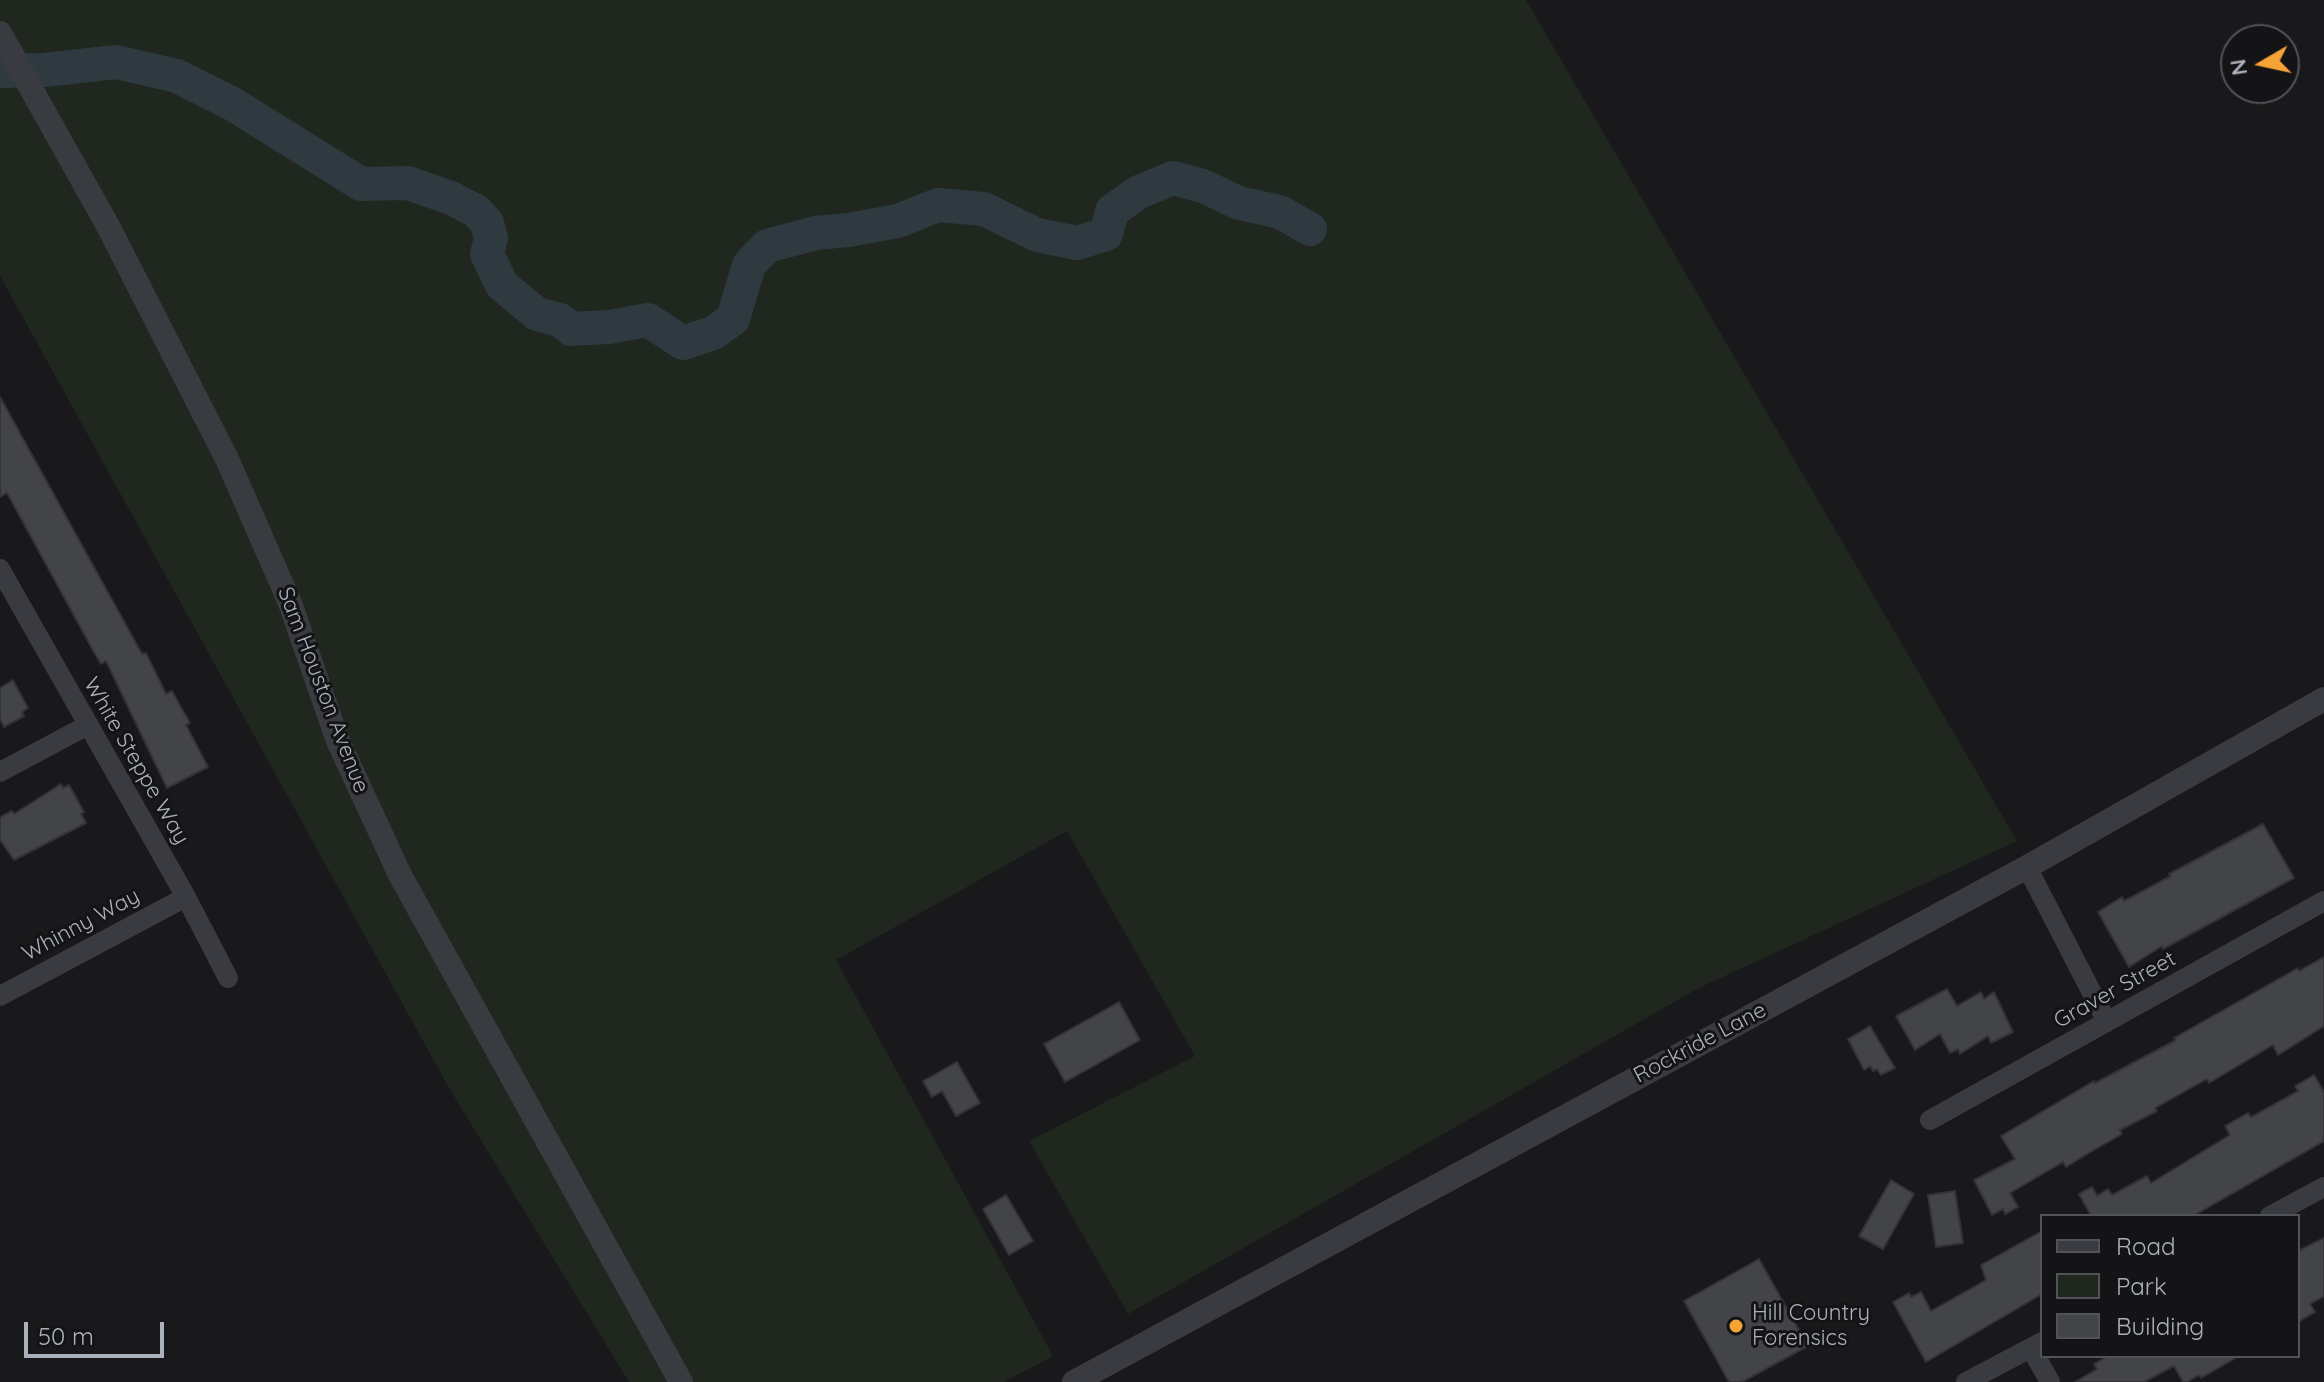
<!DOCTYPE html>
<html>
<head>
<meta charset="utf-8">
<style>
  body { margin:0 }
  #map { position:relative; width:2324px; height:1382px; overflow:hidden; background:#19191b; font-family:Quicksand,sans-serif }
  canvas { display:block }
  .legend { position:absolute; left:2040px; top:1214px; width:260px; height:144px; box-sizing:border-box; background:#141416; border:2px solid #505358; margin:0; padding:10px 14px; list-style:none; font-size:24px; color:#abb1bb }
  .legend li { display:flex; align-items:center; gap:16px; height:40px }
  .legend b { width:40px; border:2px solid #505358 }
  .north { position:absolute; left:2220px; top:24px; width:80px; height:80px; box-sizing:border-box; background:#141416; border:2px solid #505358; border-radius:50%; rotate:261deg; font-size:22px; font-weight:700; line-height:32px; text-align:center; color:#abb1bb }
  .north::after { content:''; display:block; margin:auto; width:28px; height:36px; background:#f6a336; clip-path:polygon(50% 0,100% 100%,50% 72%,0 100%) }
  .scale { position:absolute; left:24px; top:1322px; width:140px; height:36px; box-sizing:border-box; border:4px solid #abb1bb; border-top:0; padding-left:10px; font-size:24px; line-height:28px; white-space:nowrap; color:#abb1bb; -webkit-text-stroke:6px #141416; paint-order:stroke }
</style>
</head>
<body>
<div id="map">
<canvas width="2324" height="1382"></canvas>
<ul class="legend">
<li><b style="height:10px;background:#3a3b40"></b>Road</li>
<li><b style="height:22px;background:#1f271f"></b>Park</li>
<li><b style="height:22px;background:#434448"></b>Building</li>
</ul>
<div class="north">N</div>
<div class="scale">50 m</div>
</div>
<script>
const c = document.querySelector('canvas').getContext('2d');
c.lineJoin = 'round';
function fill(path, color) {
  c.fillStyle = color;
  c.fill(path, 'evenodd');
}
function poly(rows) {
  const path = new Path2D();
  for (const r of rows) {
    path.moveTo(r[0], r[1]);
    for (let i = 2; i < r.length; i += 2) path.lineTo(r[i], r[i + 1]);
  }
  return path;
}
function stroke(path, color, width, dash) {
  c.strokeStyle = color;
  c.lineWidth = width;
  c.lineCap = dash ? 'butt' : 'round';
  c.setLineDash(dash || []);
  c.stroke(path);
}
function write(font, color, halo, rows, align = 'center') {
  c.font = font + ' Quicksand,sans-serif';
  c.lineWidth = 6;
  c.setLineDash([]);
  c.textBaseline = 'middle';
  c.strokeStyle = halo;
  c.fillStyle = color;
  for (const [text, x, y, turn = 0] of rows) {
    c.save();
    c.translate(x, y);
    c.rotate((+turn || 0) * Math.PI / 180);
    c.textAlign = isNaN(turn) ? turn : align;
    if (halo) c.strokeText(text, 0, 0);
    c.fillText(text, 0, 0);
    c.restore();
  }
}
fill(poly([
  [0,0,1526,0,2017,841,1699,988,1128,1314,1029,1141,1195,1056,1067,831,836,960,1053,1356,1004,1382,629,1382,449,1088,0,276]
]), '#1f271f');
stroke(poly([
  [0,71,45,70,116,62,177,76,231,103,361,184,408,183,451,198,476,211,487,223,491,238,487,254,502,285,537,314,560,320,571,329,609,327,648,320,683,343,713,333,733,319,749,265,767,246,816,233,848,230,898,221,938,205,984,209,1037,235,1077,243,1106,234,1112,211,1139,192,1173,178,1203,186,1239,203,1280,212,1310,229]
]), '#2e3a40', 34);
const building = poly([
  [0,397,142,654,146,653,166,694,172,691,190,723,186,725,208,767,167,788,106,661,101,664,95,654,7,493,0,497,0,397],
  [13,680,28,708,22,712,24,716,4,727,0,719,0,688,13,680],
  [61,784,63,788,69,785,84,812,81,814,86,823,14,860,0,840,0,817,12,811,14,814,61,784],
  [2263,824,2294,878,2163,949,2162,946,2129,967,2098,912,2122,897,2124,901,2171,876,2169,874,2263,824],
  [2324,957,2324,1026,2278,1055,2273,1045,2209,1083,2207,1079,2155,1108,2157,1111,2120,1130,2122,1134,2089,1153,2066,1167,2063,1162,2010,1193,2018,1207,2005,1214,2003,1209,1992,1215,1974,1180,2015,1159,2001,1136,2094,1081,2095,1083,2176,1040,2174,1038,2298,968,2299,971,2324,957],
  [1947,989,1957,1006,1981,992,1984,999,1994,992,2013,1032,1991,1043,1988,1036,1960,1054,1958,1049,1950,1053,1940,1034,1915,1050,1896,1016,1947,989],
  [1119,1002,1140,1040,1065,1082,1044,1044,1119,1002],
  [1870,1026,1895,1068,1881,1075,1877,1069,1873,1071,1870,1066,1864,1070,1848,1039,1870,1026],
  [957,1062,980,1103,956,1116,942,1091,932,1097,923,1081,957,1062],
  [2314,1075,2324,1092,2324,1141,2193,1216,2091,1216,2079,1194,2092,1187,2097,1196,2108,1189,2112,1195,2147,1176,2151,1183,2230,1135,2225,1126,2248,1113,2251,1117,2298,1091,2295,1086,2314,1075],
  [1891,1180,1914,1194,1883,1249,1859,1236,1891,1180],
  [1955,1191,1963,1243,1936,1247,1928,1195,1955,1191],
  [1006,1195,1033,1241,1009,1255,983,1209,1006,1195],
  [2042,1231,2042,1294,1926,1362,1893,1302,1909,1293,1911,1297,1921,1292,1931,1311,1986,1280,1981,1265,2042,1231],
  [2324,1238,2324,1296,2310,1304,2315,1312,2298,1322,2298,1251,2324,1238],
  [1759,1259,1808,1346,1742,1382,1729,1382,1684,1301,1759,1259],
  [2108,1356,2239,1356,2201,1378,2199,1375,2187,1382,2183,1382,2174,1366,2144,1382,2075,1382,2097,1369,2094,1364,2108,1356]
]);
fill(building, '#434448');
stroke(building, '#333337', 2);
stroke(poly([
  [0,569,186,897,228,978],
  [0,772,88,725],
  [2027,867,2107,1022],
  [0,996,186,897],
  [1930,1120,2324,901],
  [2270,1216,2324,1187],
  [2031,1348,2050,1382],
  [1966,1382,2042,1342]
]), '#3a3b40', 20);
stroke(poly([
  [0,33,108,226,227,459,290,603,338,741,400,875,681,1382],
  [1074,1382,2027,867,2324,699]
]), '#3a3b40', 24);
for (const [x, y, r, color] of [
  [1736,1326,8,"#f6a336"]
]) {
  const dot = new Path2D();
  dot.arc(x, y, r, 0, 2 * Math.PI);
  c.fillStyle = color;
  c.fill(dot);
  stroke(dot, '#141416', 3);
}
write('22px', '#abb1bb', '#141416', [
  ["Sam Houston Avenue",323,690,69],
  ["White Steppe Way",136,761,60],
  ["Whinny Way",81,925,-28],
  ["Graver Street",2115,990,-29],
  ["Rockride Lane",1700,1043,-28]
]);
write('22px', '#abb1bb', '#141416', [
  ["Hill Country",1752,1313],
  ["Forensics",1752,1338]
], 'left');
</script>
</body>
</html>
